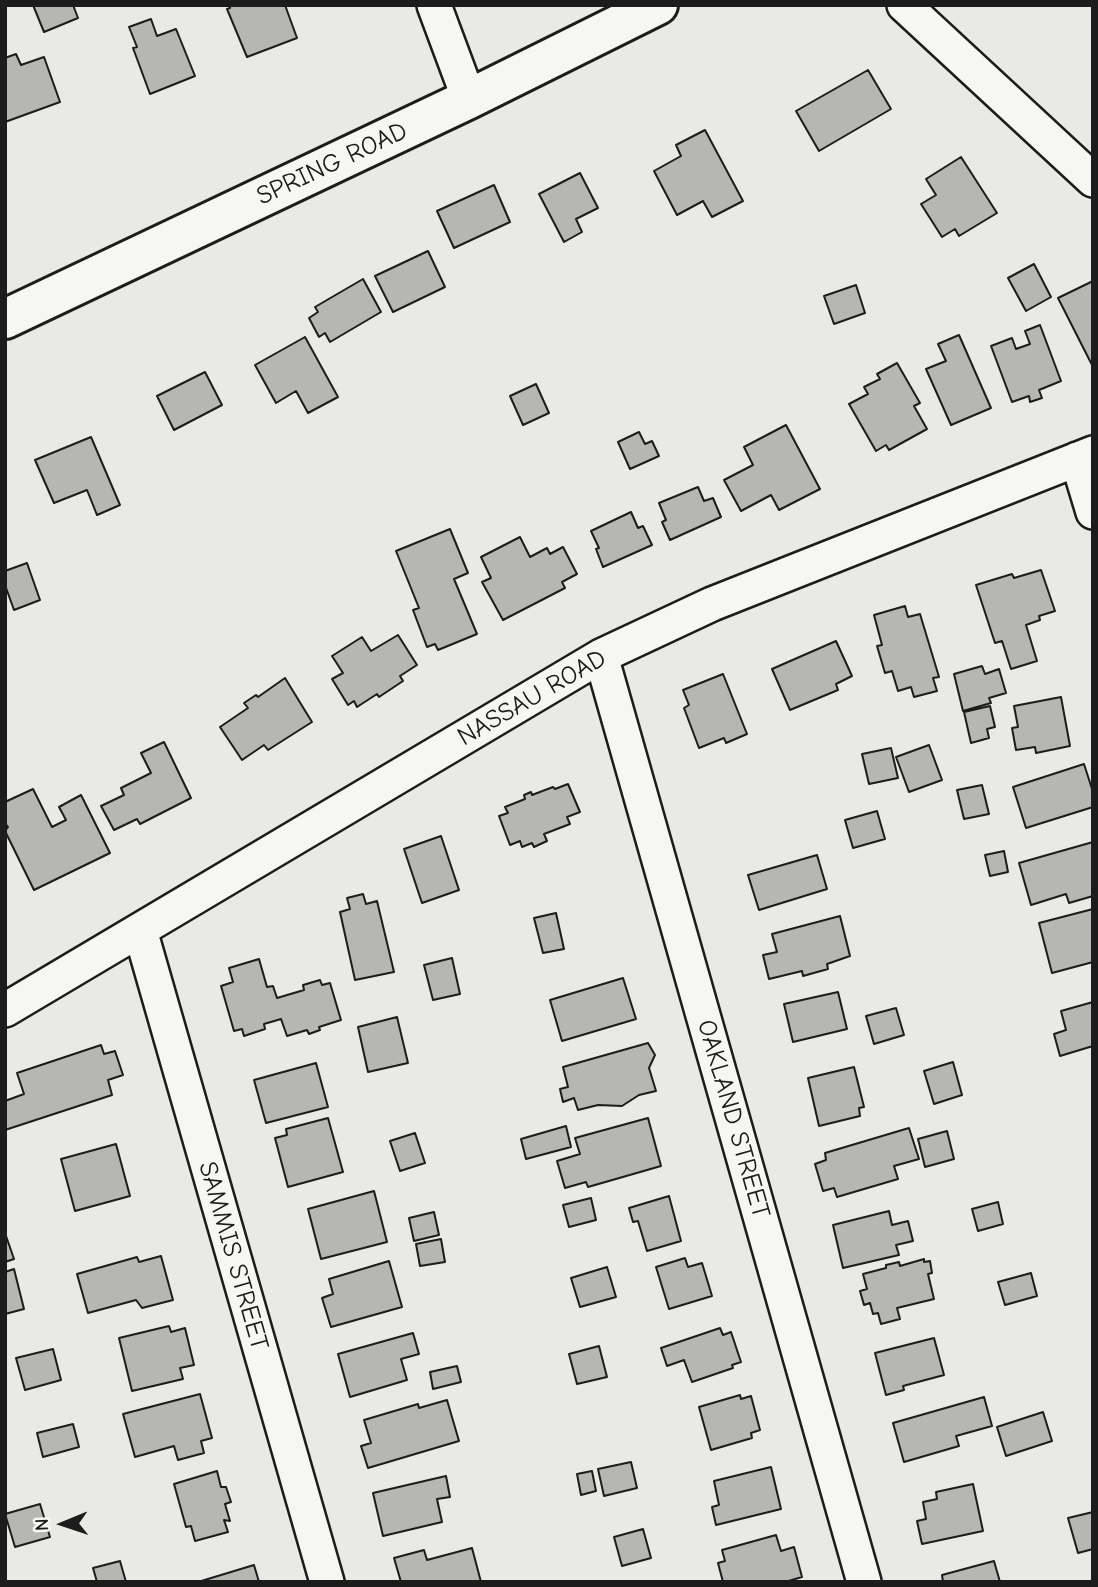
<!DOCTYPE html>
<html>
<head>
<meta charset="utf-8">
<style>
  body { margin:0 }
  #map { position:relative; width:1098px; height:1587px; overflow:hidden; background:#e9e9e5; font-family:"Comic Neue",sans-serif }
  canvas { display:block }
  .frame { position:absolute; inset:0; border:7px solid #1c1c1c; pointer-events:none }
  .north { position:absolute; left:28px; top:1489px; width:70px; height:70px; -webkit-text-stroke:5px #f6f6f2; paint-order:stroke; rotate:268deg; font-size:19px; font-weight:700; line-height:28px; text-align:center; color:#1c1c1c }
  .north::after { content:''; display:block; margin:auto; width:24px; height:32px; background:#1c1c1c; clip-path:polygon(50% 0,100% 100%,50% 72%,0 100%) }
</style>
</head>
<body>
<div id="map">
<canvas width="1098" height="1587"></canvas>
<div class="frame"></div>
<div class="north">N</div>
</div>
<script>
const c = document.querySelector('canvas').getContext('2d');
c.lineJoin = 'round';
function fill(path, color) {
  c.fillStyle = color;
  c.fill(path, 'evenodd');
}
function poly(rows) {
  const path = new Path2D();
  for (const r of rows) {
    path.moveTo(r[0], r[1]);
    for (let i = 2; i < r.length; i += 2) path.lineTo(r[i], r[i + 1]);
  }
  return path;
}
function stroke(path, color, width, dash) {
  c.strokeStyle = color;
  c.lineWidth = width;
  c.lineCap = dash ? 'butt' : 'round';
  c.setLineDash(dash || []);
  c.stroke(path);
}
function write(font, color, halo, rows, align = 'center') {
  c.font = font + ' "Comic Neue",sans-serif';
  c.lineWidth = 5;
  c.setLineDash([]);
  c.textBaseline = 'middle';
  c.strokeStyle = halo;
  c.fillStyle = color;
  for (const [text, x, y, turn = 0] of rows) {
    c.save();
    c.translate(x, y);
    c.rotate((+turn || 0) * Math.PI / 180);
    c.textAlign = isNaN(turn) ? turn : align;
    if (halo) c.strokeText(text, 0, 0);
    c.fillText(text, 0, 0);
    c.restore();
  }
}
const building = poly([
  [33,5,73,5,78,18,44,32,33,5],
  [230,5,285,5,297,38,247,57,227,9,230,8,230,5],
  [151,19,157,36,176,29,195,76,150,94,133,48,137,47,129,27,151,19],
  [16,54,21,65,44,57,60,102,5,122,5,58,16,54],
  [868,70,891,109,819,151,796,111,868,70],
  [705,130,743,201,712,217,703,201,677,215,654,171,681,156,676,145,705,130],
  [961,157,997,213,959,236,955,229,942,237,921,204,936,195,926,179,961,157],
  [580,173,598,208,576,219,582,232,564,242,539,194,580,173],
  [494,185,510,222,454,248,437,211,494,185],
  [428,251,445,287,393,312,375,276,428,251],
  [1034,264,1051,297,1026,311,1008,278,1034,264],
  [363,279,381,312,330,342,325,333,319,337,309,318,318,312,315,307,363,279],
  [1093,281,1093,367,1058,298,1093,281],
  [856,285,865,313,834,324,824,296,856,285],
  [1040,325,1061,381,1039,390,1042,398,1030,402,1029,396,1012,402,991,346,1012,338,1016,349,1030,344,1025,331,1040,325],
  [959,335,991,408,951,425,926,369,946,361,938,344,959,335],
  [305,337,338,397,308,413,296,391,276,403,255,365,305,337],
  [897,363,920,403,914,406,927,429,889,450,886,445,876,451,849,404,868,394,864,387,880,379,877,374,897,363],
  [205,372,222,405,174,430,157,396,205,372],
  [536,384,549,413,523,425,510,396,536,384],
  [786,425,820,489,779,510,771,495,741,511,724,480,753,465,744,447,786,425],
  [639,432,645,444,652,441,659,456,630,469,618,442,639,432],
  [91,437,120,505,97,515,87,490,54,503,35,460,91,437],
  [698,487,704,501,713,498,721,517,670,540,662,522,666,520,659,503,698,487],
  [631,512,638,528,643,526,652,545,603,567,596,549,599,548,591,531,631,512],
  [450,529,468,573,454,579,477,634,438,650,435,644,427,647,413,610,419,608,396,551,450,529],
  [520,537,530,557,547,548,550,554,563,547,577,574,562,582,565,588,503,620,482,582,491,578,481,557,520,537],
  [27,563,40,600,14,610,5,585,5,571,27,563],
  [1041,570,1055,611,1039,616,1040,620,1026,625,1037,661,1011,669,1002,641,995,643,976,585,1012,574,1014,578,1041,570],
  [905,606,908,617,920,614,939,677,933,678,937,691,914,697,911,687,898,691,892,671,885,673,877,646,882,645,874,615,905,606],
  [398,635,417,665,400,676,403,681,379,697,377,694,357,707,354,701,348,705,332,679,343,673,332,656,362,637,371,651,398,635],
  [836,641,852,676,836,684,838,690,790,710,772,669,836,641],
  [982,666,985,674,999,669,1006,693,989,698,991,703,963,711,954,674,982,666],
  [723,674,747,734,726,743,724,738,699,748,684,708,689,705,683,690,723,674],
  [285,678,312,722,268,750,264,745,242,760,220,727,248,708,244,703,256,695,258,697,285,678],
  [1061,697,1070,746,1036,753,1035,747,1016,750,1012,728,1018,727,1014,706,1061,697],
  [990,706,995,727,987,729,989,738,971,743,964,712,990,706],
  [164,742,191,798,140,824,137,819,114,830,101,806,124,795,121,788,151,773,141,753,164,742],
  [929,745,942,780,909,792,896,757,929,745],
  [891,748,898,778,869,784,862,754,891,748],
  [1084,764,1093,792,1093,807,1026,828,1013,787,1084,764],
  [568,784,580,812,567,817,570,824,544,834,547,841,534,847,532,843,522,847,520,841,510,845,499,816,508,813,505,807,525,799,524,795,531,792,532,795,553,787,555,789,568,784],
  [982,785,989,814,964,819,957,790,982,785],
  [33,789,52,827,66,820,59,807,81,795,110,853,34,890,5,831,8,827,5,823,5,802,33,789],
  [877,811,885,839,853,848,845,820,877,811],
  [441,836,459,890,422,903,404,849,441,836],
  [1093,842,1093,896,1069,903,1066,894,1031,905,1019,863,1093,842],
  [1004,851,1008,872,990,876,985,855,1004,851],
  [817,855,827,889,759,910,748,875,817,855],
  [363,894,366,904,377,901,394,972,355,980,340,912,350,909,347,898,363,894],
  [1093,909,1093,962,1052,973,1039,923,1093,909],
  [556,913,564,949,543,953,534,918,556,913],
  [840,916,850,956,827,964,828,969,803,976,802,971,769,979,763,955,777,952,772,934,840,916],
  [452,958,460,994,433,1000,424,965,452,958],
  [259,959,267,987,273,986,277,998,304,990,303,985,320,980,322,985,330,983,341,1020,319,1027,320,1030,309,1034,307,1030,287,1036,281,1019,264,1024,265,1029,244,1036,242,1029,234,1031,221,986,233,982,229,968,259,959],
  [623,978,636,1019,562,1041,550,1000,623,978],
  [838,992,847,1029,793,1042,784,1004,838,992],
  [1093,1002,1093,1046,1060,1056,1054,1034,1066,1030,1061,1011,1093,1002],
  [896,1008,904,1035,874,1044,866,1016,896,1008],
  [397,1017,408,1063,368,1072,358,1027,397,1017],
  [648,1043,655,1055,649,1068,656,1091,639,1095,622,1106,598,1105,578,1110,574,1098,563,1102,560,1089,568,1087,563,1067,648,1043],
  [101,1045,104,1054,115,1051,123,1075,108,1080,112,1095,5,1130,5,1101,24,1094,17,1073,101,1045],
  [953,1062,962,1095,934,1104,924,1071,953,1062],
  [316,1063,328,1107,266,1123,254,1080,316,1063],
  [854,1067,864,1107,859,1108,860,1116,819,1126,808,1078,854,1067],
  [328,1118,343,1172,288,1187,275,1138,287,1135,286,1129,328,1118],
  [648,1118,661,1166,588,1187,586,1182,565,1188,557,1161,580,1154,575,1138,648,1118],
  [566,1126,571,1147,526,1159,521,1139,566,1126],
  [909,1128,919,1159,894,1166,898,1179,837,1197,834,1188,823,1191,815,1164,826,1160,825,1153,909,1128],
  [947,1131,954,1159,925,1167,918,1139,947,1131],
  [415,1133,425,1163,400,1171,390,1141,415,1133],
  [116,1144,130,1196,75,1211,61,1159,116,1144],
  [374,1191,387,1242,321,1259,308,1209,374,1191],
  [669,1196,681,1241,647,1251,638,1221,633,1222,629,1208,669,1196],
  [591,1198,596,1220,569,1227,563,1205,591,1198],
  [998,1202,1003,1224,978,1231,972,1209,998,1202],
  [889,1211,892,1225,908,1221,913,1241,896,1245,899,1255,843,1268,833,1225,889,1211],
  [434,1212,439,1235,414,1241,409,1218,434,1212],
  [5,1233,14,1259,5,1262,5,1233],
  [441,1239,445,1262,420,1266,416,1244,441,1239],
  [161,1256,173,1300,142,1308,136,1300,88,1313,77,1274,137,1257,139,1262,161,1256],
  [685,1258,688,1267,702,1263,712,1296,669,1309,656,1267,685,1258],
  [924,1259,924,1262,930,1261,932,1273,928,1274,934,1299,897,1308,900,1319,881,1324,878,1313,873,1314,870,1303,864,1305,860,1291,867,1289,863,1274,886,1268,886,1265,899,1262,900,1266,924,1259],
  [389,1261,402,1307,331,1327,322,1298,333,1294,329,1279,389,1261],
  [607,1267,616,1297,580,1307,571,1278,607,1267],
  [14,1269,24,1309,5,1314,5,1272,14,1269],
  [1031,1273,1037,1296,1005,1305,998,1282,1031,1273],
  [169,1326,171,1332,185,1328,194,1365,180,1368,183,1379,132,1391,119,1338,169,1326],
  [720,1328,723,1335,731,1332,741,1362,732,1365,733,1368,692,1382,684,1360,667,1366,661,1348,720,1328],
  [413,1333,419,1354,401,1359,407,1380,350,1397,338,1354,413,1333],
  [934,1338,944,1375,903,1386,904,1390,886,1395,875,1353,934,1338],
  [599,1346,607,1377,577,1384,569,1354,599,1346],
  [53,1349,61,1380,25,1390,16,1358,53,1349],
  [457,1366,461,1382,433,1389,430,1372,457,1366],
  [200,1394,212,1438,201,1441,204,1453,178,1460,174,1446,135,1457,123,1414,200,1394],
  [740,1395,741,1399,751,1396,760,1430,751,1433,752,1438,711,1450,699,1407,740,1395],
  [984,1397,992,1426,956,1436,959,1446,904,1462,893,1423,984,1397],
  [447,1400,459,1441,368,1468,361,1446,371,1443,364,1420,418,1404,419,1408,447,1400],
  [1043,1412,1052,1441,1006,1456,997,1427,1043,1412],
  [73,1424,79,1447,43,1457,37,1433,73,1424],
  [631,1462,637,1488,604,1496,598,1469,631,1462],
  [771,1467,781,1509,716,1525,712,1507,719,1505,714,1481,771,1467],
  [217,1471,221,1487,226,1487,231,1502,225,1504,230,1521,224,1520,228,1532,195,1541,191,1526,186,1527,174,1484,217,1471],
  [592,1471,596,1491,581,1495,577,1474,592,1471],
  [446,1476,450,1497,437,1499,442,1522,383,1536,373,1493,446,1476],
  [973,1484,983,1531,922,1544,917,1521,926,1519,923,1502,937,1499,936,1492,973,1484],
  [40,1504,50,1537,15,1547,5,1514,40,1504],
  [1093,1512,1093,1549,1078,1553,1068,1518,1093,1512],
  [643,1529,651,1558,622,1566,614,1537,643,1529],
  [776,1535,781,1551,794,1547,802,1577,785,1582,723,1582,718,1563,725,1561,722,1550,776,1535],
  [472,1548,481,1582,401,1582,394,1558,424,1550,427,1560,472,1548],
  [120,1561,126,1582,97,1582,93,1568,120,1561],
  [994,1561,1000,1582,943,1582,942,1575,994,1561],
  [254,1565,259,1582,198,1582,254,1565]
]);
fill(building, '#b6b6b3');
stroke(building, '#1c1c1c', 2);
const minor = poly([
  [434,5,469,99],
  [904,5,1093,180],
  [1077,459,1093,512],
  [601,656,864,1582],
  [140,930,327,1582],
  [5,1010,601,656,712,604,1093,453]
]);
const major = poly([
  [5,319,469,99,658,5]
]);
stroke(minor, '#1c1c1c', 38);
stroke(major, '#1c1c1c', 44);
stroke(minor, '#f6f6f2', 33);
stroke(major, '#f6f6f2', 38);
write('26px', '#1c1c1c', '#f6f6f2', [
  ["SPRING ROAD",332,164,-25],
  ["NASSAU ROAD",532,698,-30],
  ["OAKLAND STREET",733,1119,74],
  ["SAMMIS STREET",233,1256,74]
]);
</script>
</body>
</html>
